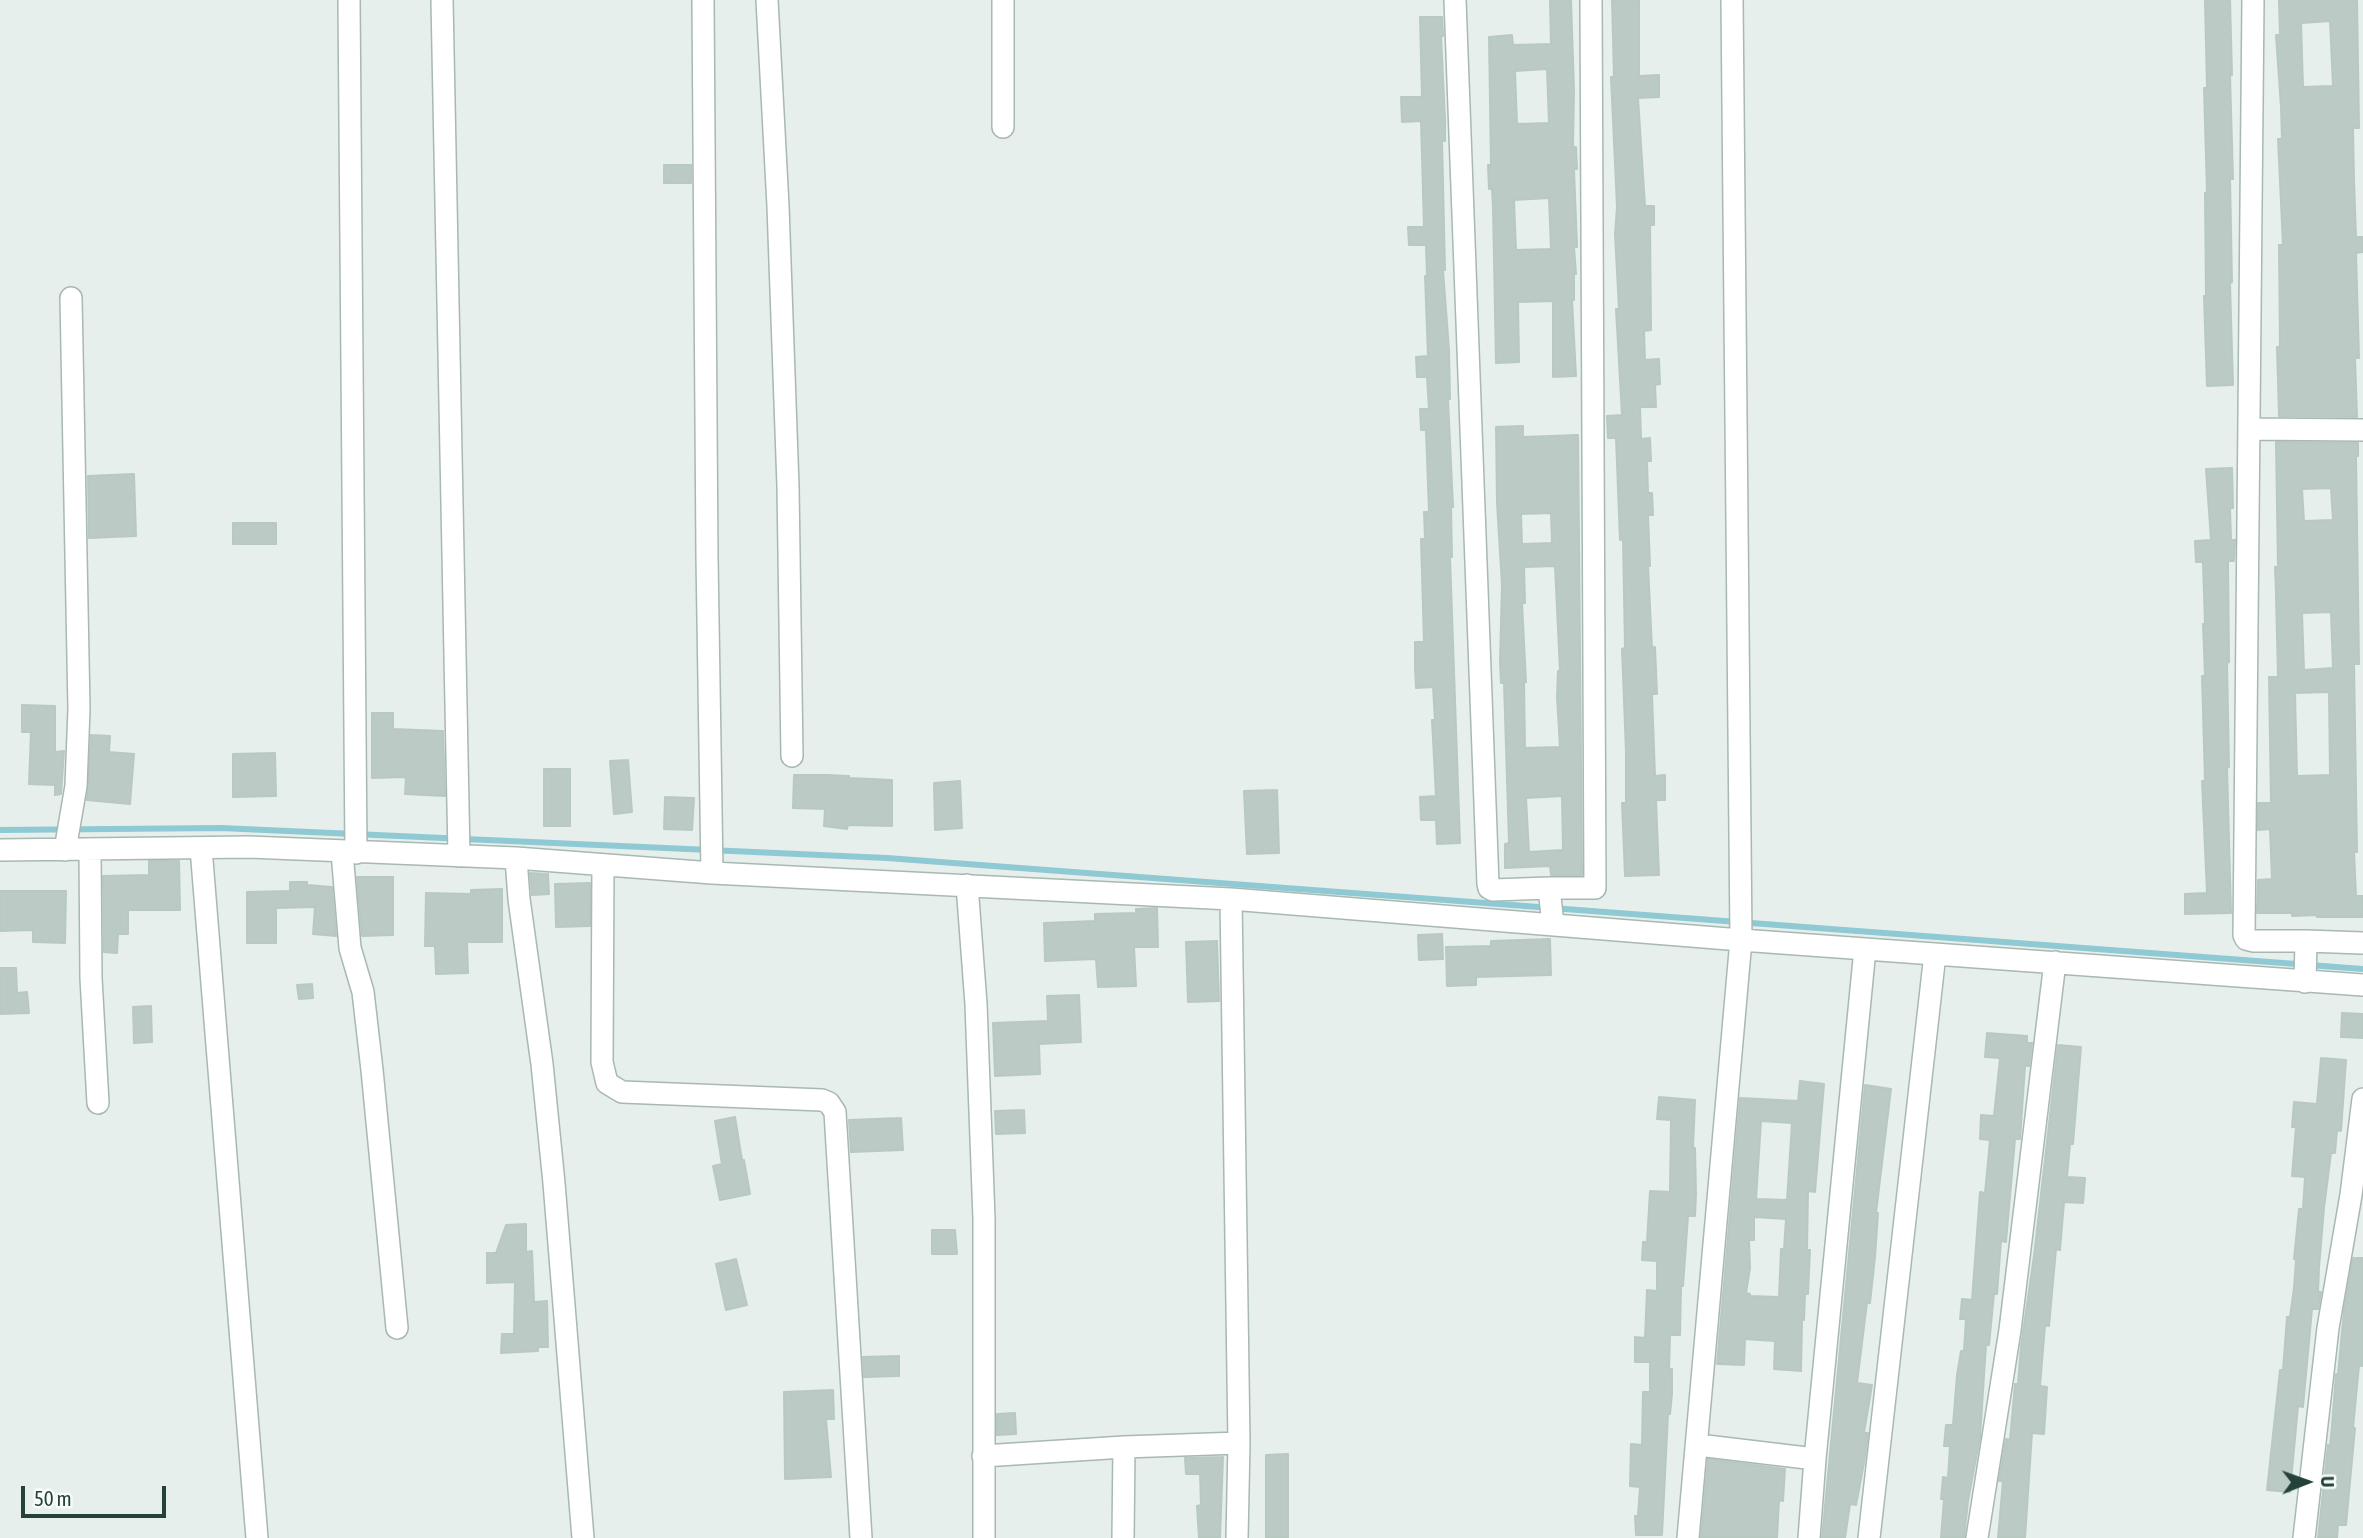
<!DOCTYPE html>
<html>
<head>
<meta charset="utf-8">
<style>
  body { margin:0 }
  #map { position:relative; width:2363px; height:1538px; overflow:hidden; background:#e6efeb; font-family:"Asap Condensed",sans-serif }
  canvas { display:block }
  .north { position:absolute; left:2272px; top:1447px; width:70px; height:70px; -webkit-text-stroke:5px #f7fbf9; paint-order:stroke; rotate:89deg; font-size:19px; font-weight:700; line-height:28px; text-align:center; color:#24423a }
  .north::after { content:''; display:block; margin:auto; width:24px; height:32px; background:#24423a; clip-path:polygon(50% 0,100% 100%,50% 72%,0 100%) }
  .scale { position:absolute; left:21px; top:1486px; width:145px; height:32px; box-sizing:border-box; border:4px solid #24423a; border-top:0; padding-left:9px; font-size:21px; line-height:24px; white-space:nowrap; color:#24423a; -webkit-text-stroke:5px #f7fbf9; paint-order:stroke }
</style>
</head>
<body>
<div id="map">
<canvas width="2363" height="1538"></canvas>
<div class="north">U</div>
<div class="scale">50 m</div>
</div>
<script>
const c = document.querySelector('canvas').getContext('2d');
c.lineJoin = 'round';
function poly(rows) {
  const path = new Path2D();
  for (const r of rows) {
    path.moveTo(r[0], r[1]);
    for (let i = 2; i < r.length; i += 2) path.lineTo(r[i], r[i + 1]);
  }
  return path;
}
function stroke(path, color, width, dash) {
  c.strokeStyle = color;
  c.lineWidth = width;
  c.lineCap = dash ? 'butt' : 'round';
  c.setLineDash(dash || []);
  c.stroke(path);
}
function fill(path, color) {
  c.fillStyle = color;
  c.fill(path, 'evenodd');
}
stroke(poly([
  [0,830,221,828,887,858,2363,969]
]), '#8ec9d4', 6);
const building = poly([
  [1550,0,1571,0,1574,91,1573,147,1576,147,1577,169,1574,169,1577,247,1574,247,1576,274,1574,274,1574,300,1572,300,1576,376,1553,377,1553,301,1518,302,1519,362,1496,363,1493,207,1492,189,1489,189,1488,165,1491,165,1489,37,1512,35,1513,45,1551,44,1550,0],
  [1547,69,1549,123,1517,124,1515,71,1547,69],
  [1549,198,1551,249,1516,250,1514,200,1549,198],
  [1612,0,1639,0,1639,76,1659,75,1659,97,1638,98,1645,206,1654,206,1654,225,1650,225,1651,330,1644,331,1645,360,1659,359,1660,384,1655,385,1656,407,1640,407,1641,439,1650,438,1651,461,1647,461,1648,493,1652,493,1653,515,1648,515,1650,566,1648,566,1652,648,1655,647,1656,670,1657,694,1652,694,1655,776,1665,775,1665,800,1656,800,1659,875,1625,876,1622,803,1626,803,1626,752,1622,649,1625,648,1623,539,1620,540,1616,438,1608,438,1607,416,1622,415,1616,309,1619,309,1615,234,1617,207,1611,77,1614,77,1612,0],
  [2205,0,2230,0,2232,75,2230,75,2233,179,2230,179,2232,282,2230,283,2233,385,2207,386,2204,296,2206,296,2205,193,2207,192,2204,88,2207,88,2205,0],
  [2279,0,2357,0,2359,128,2353,128,2354,180,2356,237,2363,237,2363,252,2356,253,2359,358,2355,358,2357,417,2279,416,2277,347,2280,347,2279,245,2283,245,2278,139,2282,139,2281,107,2276,35,2280,35,2279,0],
  [2330,21,2333,86,2303,87,2301,23,2330,21],
  [1420,17,1442,17,1443,36,1441,36,1445,120,1445,141,1442,141,1445,270,1443,270,1449,350,1450,399,1448,399,1453,507,1451,507,1452,557,1450,557,1460,843,1437,844,1436,820,1421,820,1420,797,1436,796,1432,720,1435,720,1433,687,1416,688,1415,668,1415,642,1424,642,1421,539,1425,539,1424,512,1429,512,1426,430,1421,430,1420,409,1429,409,1427,377,1417,377,1416,357,1428,356,1425,276,1427,276,1426,245,1409,245,1408,227,1424,227,1421,121,1402,122,1401,97,1422,97,1420,17],
  [664,165,691,165,691,183,664,183,664,165],
  [1523,426,1523,437,1578,435,1582,875,1551,875,1550,866,1505,868,1505,844,1509,843,1504,683,1501,683,1500,662,1502,585,1497,503,1496,427,1523,426],
  [1551,513,1552,543,1522,544,1521,514,1551,513],
  [1555,566,1560,671,1558,671,1557,697,1560,747,1525,748,1524,683,1526,682,1522,603,1525,603,1524,567,1555,566],
  [1562,796,1563,850,1529,852,1526,798,1562,796],
  [2276,442,2358,443,2358,456,2356,456,2359,664,2354,664,2357,852,2354,852,2356,896,2363,896,2363,917,2317,917,2317,915,2292,916,2292,913,2257,913,2258,880,2272,879,2270,829,2258,830,2258,803,2271,803,2269,677,2278,677,2276,594,2275,567,2278,567,2276,442],
  [2331,488,2333,520,2304,521,2302,489,2331,488],
  [2331,612,2333,668,2304,670,2302,613,2331,612],
  [2329,692,2330,775,2297,776,2295,693,2329,692],
  [2232,468,2233,508,2230,508,2231,540,2235,540,2234,561,2228,561,2229,662,2227,663,2229,767,2227,767,2231,913,2185,914,2185,894,2207,893,2202,781,2205,781,2202,676,2205,676,2203,624,2205,624,2203,562,2196,562,2195,541,2211,540,2206,469,2232,468],
  [134,474,136,536,89,538,88,476,134,474],
  [233,523,276,523,276,544,233,544,233,523],
  [22,705,55,706,55,752,64,751,61,794,55,795,55,785,29,784,31,732,22,732,22,705],
  [372,713,393,713,393,729,443,731,445,796,405,794,406,777,372,778,372,713],
  [91,735,110,736,109,752,134,754,130,804,87,800,91,735],
  [275,753,276,796,233,797,233,754,275,753],
  [628,760,632,812,614,814,610,761,628,760],
  [544,769,570,769,570,826,544,826,544,769],
  [794,775,827,775,849,776,849,778,892,780,892,826,848,825,847,829,824,826,825,809,793,808,794,775],
  [960,781,962,828,935,830,934,783,960,781],
  [1277,790,1279,853,1247,854,1244,791,1277,790],
  [665,797,694,798,692,830,664,829,665,797],
  [149,861,179,861,180,910,128,910,128,934,118,934,117,953,104,952,103,876,149,875,149,861],
  [530,873,548,874,549,894,532,895,530,873],
  [357,877,393,877,393,935,362,936,357,877],
  [290,882,307,882,307,885,332,887,336,936,313,934,315,907,276,908,276,943,247,943,247,892,290,891,290,882],
  [590,883,590,926,556,927,555,884,590,883],
  [502,889,502,942,467,942,468,973,436,974,435,946,425,946,426,893,471,894,471,890,502,889],
  [0,891,66,891,65,943,33,942,33,930,0,931,0,891],
  [1157,908,1158,947,1134,947,1136,986,1098,987,1096,959,1045,961,1044,923,1095,921,1095,914,1136,913,1136,909,1157,908],
  [1442,934,1443,959,1419,960,1418,935,1442,934],
  [1550,939,1551,975,1476,977,1476,985,1447,986,1446,947,1491,946,1491,941,1550,939],
  [1217,941,1219,1001,1188,1002,1186,942,1217,941],
  [0,968,16,968,17,993,27,992,29,1013,0,1014,0,968],
  [312,984,313,998,299,999,297,985,312,984],
  [1079,995,1081,1042,1039,1044,1040,1074,995,1076,993,1023,1048,1021,1047,996,1079,995],
  [151,1006,152,1042,134,1043,133,1007,151,1006],
  [2342,1013,2363,1014,2363,1038,2341,1037,2342,1013],
  [1987,1033,2027,1036,2027,1043,2032,1043,2029,1066,2025,1066,2020,1139,2015,1139,2006,1242,2001,1241,1997,1294,1994,1294,1989,1345,1986,1345,1980,1437,1968,1501,1964,1538,1941,1538,1944,1499,1941,1499,1943,1477,1948,1478,1950,1446,1944,1446,1946,1425,1953,1425,1957,1375,1961,1351,1964,1351,1966,1319,1960,1319,1962,1299,1972,1300,1980,1192,1985,1193,1990,1140,1980,1139,1981,1115,1994,1116,2000,1058,1985,1057,1987,1033],
  [2058,1045,2081,1047,2073,1144,2070,1144,2067,1177,2085,1178,2083,1203,2064,1202,2060,1250,2056,1249,2049,1326,2045,1325,2040,1386,2047,1387,2044,1434,2032,1433,2025,1538,1998,1538,2003,1481,1999,1481,2006,1439,2010,1440,2015,1384,2018,1384,2021,1346,2034,1256,2058,1045],
  [2321,1058,2346,1060,2341,1131,2337,1130,2335,1153,2331,1153,2324,1208,2319,1267,2318,1292,2321,1292,2318,1309,2312,1309,2303,1407,2298,1406,2290,1492,2267,1490,2280,1370,2283,1370,2287,1317,2290,1317,2294,1288,2296,1259,2294,1259,2299,1209,2303,1209,2305,1177,2292,1176,2296,1127,2292,1127,2294,1102,2317,1104,2321,1058],
  [1800,1081,1824,1084,1815,1192,1808,1191,1807,1250,1810,1250,1808,1294,1805,1294,1804,1320,1802,1320,1801,1371,1774,1369,1775,1341,1745,1339,1744,1365,1717,1364,1740,1098,1798,1101,1800,1081],
  [1761,1121,1792,1123,1787,1200,1756,1199,1761,1121],
  [1754,1217,1786,1219,1784,1249,1781,1249,1779,1297,1750,1296,1750,1294,1746,1293,1750,1268,1749,1240,1754,1240,1754,1217],
  [1865,1085,1891,1089,1876,1213,1878,1213,1875,1257,1870,1303,1867,1303,1857,1383,1872,1385,1864,1433,1868,1433,1864,1463,1856,1505,1850,1504,1845,1538,1822,1538,1865,1085],
  [1659,1097,1695,1100,1693,1148,1695,1148,1696,1194,1695,1216,1688,1216,1683,1286,1681,1286,1680,1335,1670,1335,1669,1369,1672,1369,1672,1394,1670,1414,1668,1414,1662,1535,1636,1535,1635,1516,1638,1516,1640,1487,1630,1486,1631,1444,1642,1445,1643,1392,1650,1392,1650,1362,1635,1362,1635,1337,1645,1338,1647,1290,1657,1291,1657,1261,1642,1260,1643,1242,1647,1242,1650,1191,1670,1192,1671,1120,1657,1119,1659,1097],
  [1024,1110,1025,1133,996,1134,995,1111,1024,1110],
  [735,1117,742,1160,744,1160,750,1194,720,1200,713,1166,722,1164,715,1121,735,1117],
  [901,1118,903,1150,851,1152,849,1120,901,1118],
  [526,1224,526,1252,532,1251,534,1302,547,1301,548,1347,538,1347,538,1351,501,1353,502,1334,514,1334,515,1282,487,1283,487,1253,496,1253,506,1225,526,1224],
  [932,1230,955,1230,957,1254,932,1254,932,1230],
  [2353,1258,2363,1258,2363,1366,2359,1365,2356,1397,2353,1428,2355,1428,2346,1525,2338,1525,2337,1538,2318,1538,2328,1445,2330,1446,2332,1426,2336,1374,2338,1374,2344,1311,2353,1258],
  [736,1259,747,1305,726,1310,716,1264,736,1259],
  [899,1356,899,1376,864,1377,863,1357,899,1356],
  [833,1390,834,1419,826,1419,831,1477,785,1479,784,1392,833,1390],
  [1015,1413,1016,1434,997,1435,997,1414,1015,1413],
  [1288,1454,1288,1538,1266,1538,1266,1455,1288,1454],
  [1223,1457,1220,1538,1199,1538,1197,1506,1201,1505,1200,1474,1186,1474,1185,1458,1223,1457],
  [1708,1459,1785,1469,1783,1501,1779,1500,1777,1538,1701,1538,1708,1459]
]);
fill(building, '#bbcac4');
stroke(building, '#b8c9c2', 2);
const minor = poly([
  [349,0,356,853],
  [442,0,459,856],
  [703,0,707,557,712,873],
  [767,0,778,206,788,486,792,756],
  [1003,0,1003,127],
  [1455,0,1488,884,1489,888,1493,890,1549,888],
  [2253,0,2244,935,2246,939,2254,941,2306,941],
  [2249,429,2363,430],
  [201,848,257,1538],
  [0,850,249,847,516,858,712,873,1231,899,1741,940,2363,985],
  [65,850,76,786,79,709,71,298],
  [90,850,91,978,98,1103],
  [342,852,350,948,363,992,372,1070,397,1328],
  [516,858,519,899,542,1064,554,1183,583,1538],
  [603,865,602,1062,607,1083,622,1092,822,1100,829,1103,835,1112,861,1538],
  [967,885,976,1004,984,1219,984,1538],
  [1553,925,1549,888,1595,888,1591,0],
  [2305,982,2306,941,2363,943],
  [1698,1445,1815,1459,1865,949],
  [983,1456,1124,1447,1239,1443,1231,899],
  [1123,1538,1124,1447],
  [1237,1538,1239,1443],
  [1688,1538,1741,940,1732,0],
  [1809,1538,1815,1459],
  [1869,1538,1935,954],
  [1977,1538,2010,1330,2055,962],
  [2304,1538,2328,1328,2351,1195,2363,1099]
]);
stroke(minor, '#a8b8b2', 24);
stroke(minor, '#fff', 21);
</script>
</body>
</html>
